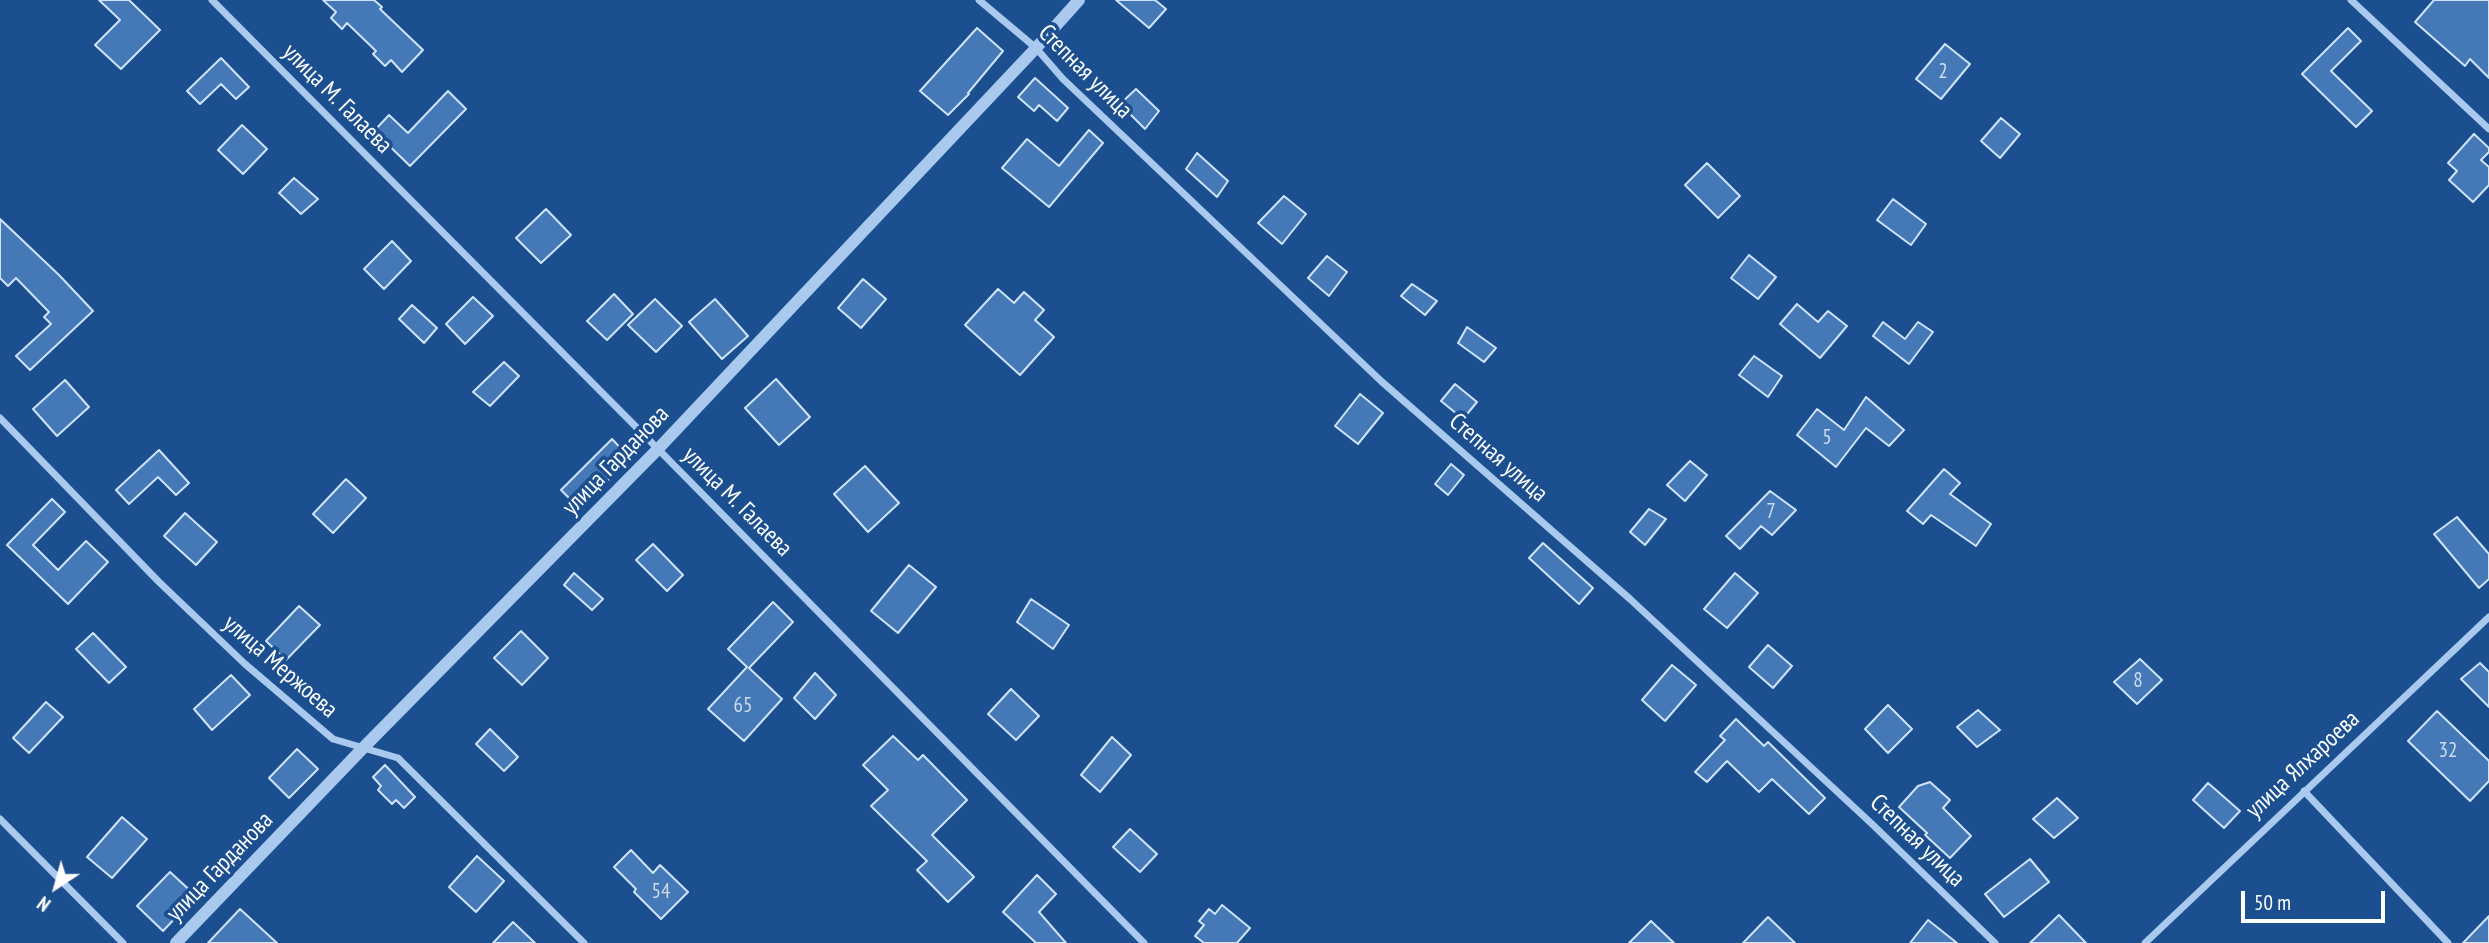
<!DOCTYPE html>
<html>
<head>
<meta charset="utf-8">
<style>
  body { margin:0 }
  #map { position:relative; width:2489px; height:943px; overflow:hidden; background:#1b4f8f; font-family:"PT Sans Narrow",sans-serif }
  canvas { display:block }
  .north { position:absolute; left:21px; top:852px; width:70px; height:70px; -webkit-text-stroke:5px #1b4f8f; paint-order:stroke; rotate:216deg; font-size:19px; font-weight:700; line-height:28px; text-align:center; color:#fff }
  .north::after { content:''; display:block; margin:auto; width:24px; height:32px; background:#fff; clip-path:polygon(50% 0,100% 100%,50% 72%,0 100%) }
  .scale { position:absolute; left:2241px; top:891px; width:144px; height:32px; box-sizing:border-box; border:4px solid #fff; border-top:0; padding-left:9px; font-size:21px; line-height:24px; white-space:nowrap; color:#fff; -webkit-text-stroke:5px #1b4f8f; paint-order:stroke }
</style>
</head>
<body>
<div id="map">
<canvas width="2489" height="943"></canvas>
<div class="north">N</div>
<div class="scale">50 m</div>
</div>
<script>
const c = document.querySelector('canvas').getContext('2d');
c.lineJoin = 'round';
function fill(path, color) {
  c.fillStyle = color;
  c.fill(path, 'evenodd');
}
function poly(rows) {
  const path = new Path2D();
  for (const r of rows) {
    path.moveTo(r[0], r[1]);
    for (let i = 2; i < r.length; i += 2) path.lineTo(r[i], r[i + 1]);
  }
  return path;
}
function stroke(path, color, width, dash) {
  c.strokeStyle = color;
  c.lineWidth = width;
  c.lineCap = dash ? 'butt' : 'round';
  c.setLineDash(dash || []);
  c.stroke(path);
}
function write(font, color, halo, rows, align = 'center') {
  c.font = font + ' "PT Sans Narrow",sans-serif';
  c.lineWidth = 7;
  c.setLineDash([]);
  c.textBaseline = 'middle';
  c.strokeStyle = halo;
  c.fillStyle = color;
  for (const [text, x, y, turn = 0] of rows) {
    c.save();
    c.translate(x, y);
    c.rotate((+turn || 0) * Math.PI / 180);
    c.textAlign = isNaN(turn) ? turn : align;
    if (halo) c.strokeText(text, 0, 0);
    c.fillText(text, 0, 0);
    c.restore();
  }
}
const building = poly([
  [99,0,129,0,160,30,121,69,95,45,120,20,99,0],
  [323,0,374,0,382,7,380,9,423,50,402,72,391,60,385,66,373,54,376,51,347,23,342,29,331,18,336,12,323,0],
  [1116,0,1155,0,1166,9,1149,28,1116,0],
  [2434,0,2489,0,2489,78,2470,59,2465,66,2415,22,2434,0],
  [977,28,1003,51,968,93,969,94,948,115,920,91,977,28],
  [2348,28,2361,41,2331,71,2372,111,2356,127,2302,74,2348,28],
  [1945,44,1970,64,1941,99,1916,79,1945,44],
  [221,58,249,87,236,99,221,84,200,104,187,91,221,58],
  [1035,78,1068,108,1057,121,1039,105,1034,111,1018,97,1035,78],
  [1136,89,1159,111,1145,129,1120,104,1136,89],
  [448,91,466,109,410,166,374,131,389,115,408,133,448,91],
  [2001,118,2020,134,2000,158,1981,141,2001,118],
  [242,125,267,149,243,174,218,150,242,125],
  [1089,130,1103,143,1049,207,1002,168,1027,139,1059,166,1089,130],
  [2474,134,2489,148,2489,152,2481,160,2489,167,2489,185,2473,202,2449,180,2457,171,2448,163,2474,134],
  [1197,153,1228,181,1217,197,1186,169,1197,153],
  [1707,163,1740,196,1718,218,1685,185,1707,163],
  [294,178,318,199,301,214,279,193,294,178],
  [1284,196,1306,214,1282,244,1258,223,1284,196],
  [1893,199,1926,224,1911,245,1877,220,1893,199],
  [546,209,571,235,541,263,516,238,546,209],
  [0,219,59,275,93,311,30,370,16,356,51,324,44,317,49,312,16,278,8,286,0,278,0,219],
  [392,241,411,261,384,289,364,269,392,241],
  [1749,255,1776,277,1758,299,1731,278,1749,255],
  [1327,256,1347,272,1329,296,1308,278,1327,256],
  [863,279,886,299,861,328,838,308,863,279],
  [1412,284,1437,301,1425,315,1401,296,1412,284],
  [998,289,1014,303,1024,292,1044,310,1035,320,1054,337,1020,375,965,325,998,289],
  [614,294,633,314,607,340,587,321,614,294],
  [473,297,493,316,465,344,446,324,473,297],
  [655,299,682,326,656,352,628,325,655,299],
  [715,299,748,336,722,359,689,322,715,299],
  [1797,304,1818,322,1828,311,1847,326,1820,358,1780,324,1797,304],
  [412,305,437,328,424,343,399,319,412,305],
  [1883,322,1905,339,1918,322,1933,332,1909,364,1873,336,1883,322],
  [1467,327,1496,348,1484,362,1458,343,1467,327],
  [1754,356,1782,376,1768,397,1739,375,1754,356],
  [504,362,519,376,490,406,473,392,504,362],
  [776,379,810,417,779,445,745,408,776,379],
  [65,380,89,407,57,436,33,409,65,380],
  [1455,384,1477,402,1463,419,1441,401,1455,384],
  [1360,394,1383,413,1358,444,1335,426,1360,394],
  [1866,397,1904,430,1889,446,1866,428,1836,467,1797,435,1817,409,1844,430,1866,397],
  [612,439,630,458,580,509,561,490,612,439],
  [159,450,189,483,176,495,158,477,129,504,116,490,159,450],
  [1690,461,1707,475,1685,501,1667,485,1690,461],
  [1451,464,1464,475,1448,495,1435,484,1451,464],
  [865,466,899,503,868,532,834,494,865,466],
  [1944,469,1960,483,1950,494,1991,524,1976,546,1931,515,1923,524,1907,511,1944,469],
  [346,479,366,498,333,533,313,514,346,479],
  [1770,491,1796,510,1772,535,1761,526,1740,549,1726,536,1770,491],
  [52,499,65,512,33,545,58,570,86,541,108,562,68,604,7,545,52,499],
  [1649,509,1666,519,1645,545,1630,532,1649,509],
  [185,513,217,542,196,565,164,536,185,513],
  [2457,517,2489,554,2489,579,2479,588,2434,534,2457,517],
  [1543,543,1593,588,1579,604,1529,558,1543,543],
  [653,544,683,575,667,591,636,560,653,544],
  [909,565,936,587,898,633,871,611,909,565],
  [574,573,603,599,592,610,564,585,574,573],
  [1735,573,1758,593,1727,628,1704,609,1735,573],
  [1031,599,1069,625,1053,649,1017,622,1031,599],
  [773,602,793,622,749,668,782,699,744,741,708,709,747,667,728,649,773,602],
  [299,606,320,625,286,660,266,641,299,606],
  [521,631,548,658,522,685,494,658,521,631],
  [93,633,126,667,109,683,76,649,93,633],
  [1768,645,1792,666,1773,688,1749,667,1768,645],
  [2140,659,2162,680,2137,704,2114,682,2140,659],
  [2480,663,2489,672,2489,707,2461,679,2480,663],
  [1672,665,1696,685,1665,721,1642,700,1672,665],
  [815,673,836,695,815,719,794,698,815,673],
  [231,675,250,695,212,730,194,709,231,675],
  [1011,689,1039,716,1016,740,988,714,1011,689],
  [46,702,63,717,29,753,13,738,46,702],
  [1888,705,1912,729,1888,753,1865,729,1888,705],
  [1978,710,2000,730,1977,747,1957,727,1978,710],
  [2437,711,2489,761,2489,781,2470,801,2408,741,2437,711],
  [1736,719,1764,746,1768,742,1825,798,1809,814,1772,779,1759,792,1727,761,1707,782,1695,772,1725,740,1720,736,1736,719],
  [490,729,518,757,504,771,476,744,490,729],
  [893,736,918,760,923,755,967,800,932,835,974,877,948,902,917,870,927,861,871,806,888,790,863,765,893,736],
  [1112,737,1131,755,1100,792,1081,775,1112,737],
  [297,749,318,769,289,798,269,778,297,749],
  [385,765,415,797,404,808,396,800,392,804,378,790,381,786,373,777,385,765],
  [1930,782,1950,800,1943,808,1971,836,1950,858,1925,835,1927,833,1899,807,1918,786,1930,782],
  [2208,783,2240,811,2224,828,2193,800,2208,783],
  [2057,798,2078,818,2054,838,2033,819,2057,798],
  [122,817,147,839,112,878,87,857,122,817],
  [1130,829,1157,854,1140,872,1113,847,1130,829],
  [631,850,653,873,660,865,688,892,661,919,634,892,636,889,614,867,631,850],
  [477,856,504,881,476,912,449,887,477,856],
  [2030,859,2049,882,2004,917,1985,894,2030,859],
  [170,872,196,896,163,931,137,906,170,872],
  [1037,875,1056,894,1039,912,1066,943,1036,943,1003,912,1037,875],
  [1222,905,1250,928,1237,943,1204,943,1195,936,1204,925,1199,921,1209,909,1215,914,1222,905],
  [240,909,277,943,208,943,240,909],
  [2059,915,2086,943,2030,943,2059,915],
  [2489,916,2489,943,2463,943,2489,916],
  [1768,917,1795,943,1743,943,1768,917],
  [1928,920,1957,943,1910,943,1928,920],
  [1651,921,1674,943,1629,943,1651,921],
  [513,922,535,943,493,943,513,922]
]);
fill(building, '#4478b7');
stroke(building, '#cfe3fa', 2);
stroke(poly([
  [212,0,658,449,1144,943],
  [979,0,1036,48,1063,79,1381,381,1630,599,1872,824,1995,943],
  [2351,0,2489,129],
  [0,418,159,582,245,664,333,739,398,758,584,943],
  [2304,791,2448,943],
  [0,819,123,943],
  [2145,943,2489,617]
]), '#a9c9ee', 7);
stroke(poly([
  [176,943,364,747,658,449,1036,48,1079,0]
]), '#a9c9ee', 12);
write('21px', '#d0dded', null, [
  ["2",1943,72],
  ["5",1827,438],
  ["7",1771,512],
  ["8",2138,681],
  ["65",743,706],
  ["32",2448,751],
  ["54",661,892]
]);
write('24px', '#fff', '#1b4f8f', [
  ["Степная улица",1085,72,45],
  ["улица М. Галаева",337,99,45],
  ["Степная улица",1498,458,41],
  ["улица Гарданова",616,461,-46],
  ["улица М. Галаева",737,502,45],
  ["улица Мержоева",280,667,41],
  ["улица Ялхароева",2303,765,-43],
  ["Степная улица",1917,841,44],
  ["улица Гарданова",220,867,-46]
]);
</script>
</body>
</html>
